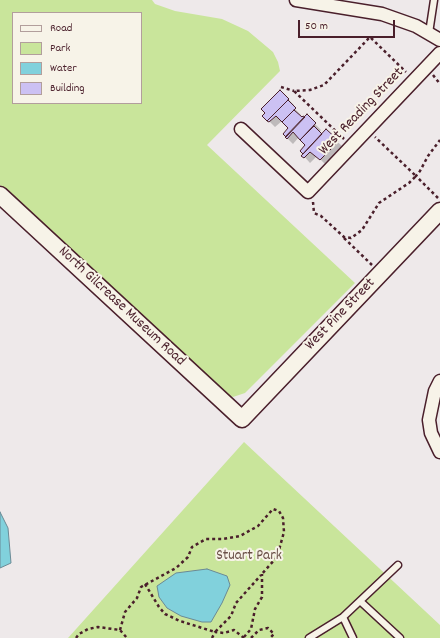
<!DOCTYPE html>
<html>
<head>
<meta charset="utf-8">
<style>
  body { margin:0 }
  #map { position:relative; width:440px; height:638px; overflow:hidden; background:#eee9ea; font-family:Dekko,sans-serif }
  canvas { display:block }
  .legend { position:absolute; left:12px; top:12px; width:130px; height:92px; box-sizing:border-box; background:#f7f3e8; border:1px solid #b29e9c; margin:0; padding:5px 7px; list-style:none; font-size:12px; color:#4a1f2b }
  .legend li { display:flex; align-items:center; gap:8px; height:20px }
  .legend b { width:20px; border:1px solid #b29e9c }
  .scale { position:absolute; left:298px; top:20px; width:97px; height:18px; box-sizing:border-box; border:2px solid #4a1f2b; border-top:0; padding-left:5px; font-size:12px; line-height:14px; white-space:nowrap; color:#4a1f2b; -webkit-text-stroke:3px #f7f3e8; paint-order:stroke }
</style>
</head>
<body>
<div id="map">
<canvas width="440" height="638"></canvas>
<ul class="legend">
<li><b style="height:5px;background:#f7f3e8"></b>Road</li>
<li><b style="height:11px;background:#c9e59b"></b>Park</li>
<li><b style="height:11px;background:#81d1dc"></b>Water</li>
<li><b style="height:11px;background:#ccc1f3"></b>Building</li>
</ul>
<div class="scale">50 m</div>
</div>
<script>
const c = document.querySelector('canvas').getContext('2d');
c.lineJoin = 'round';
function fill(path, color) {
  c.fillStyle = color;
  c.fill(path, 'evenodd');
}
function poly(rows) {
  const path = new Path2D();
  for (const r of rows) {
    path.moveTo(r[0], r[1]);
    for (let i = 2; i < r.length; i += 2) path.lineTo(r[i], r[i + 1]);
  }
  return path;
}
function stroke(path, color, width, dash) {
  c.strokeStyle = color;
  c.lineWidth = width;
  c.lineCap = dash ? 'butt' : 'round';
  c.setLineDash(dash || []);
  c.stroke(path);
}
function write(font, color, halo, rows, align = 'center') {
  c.font = font + ' Dekko,sans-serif';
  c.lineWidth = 4;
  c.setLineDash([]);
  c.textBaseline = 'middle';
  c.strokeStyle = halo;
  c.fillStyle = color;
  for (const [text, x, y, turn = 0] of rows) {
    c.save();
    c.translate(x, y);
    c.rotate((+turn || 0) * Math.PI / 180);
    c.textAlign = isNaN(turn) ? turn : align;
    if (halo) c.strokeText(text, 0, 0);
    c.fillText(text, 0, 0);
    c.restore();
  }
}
fill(poly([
  [0,0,152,0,155,4,175,11,222,19,248,31,273,52,278,62,280,71,207,145,355,283,245,393,233,397,220,392,0,185],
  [13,13,141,13,141,103,13,103],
  [244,442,440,625,440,638,68,638]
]), '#c9e59b');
const water = poly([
  [0,512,8,528,11,563,0,568,0,512],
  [207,569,227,576,230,585,222,603,211,622,202,622,181,616,167,608,159,597,157,586,176,573,207,569]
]);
fill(water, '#81d1dc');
stroke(water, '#6b8a95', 1);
fill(poly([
  [280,91,294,105,292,106,301,115,299,116,302,119,307,116,321,130,319,132,322,135,326,131,343,147,326,165,317,156,310,163,303,155,307,145,299,137,293,144,286,137,290,128,282,121,275,127,264,116]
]), '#0003');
const building = poly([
  [280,90,289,99,267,121,262,116,265,113,261,109,280,90],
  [288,100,296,108,282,122,276,116,269,122,267,121,288,100],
  [294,110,302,117,303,116,305,117,286,137,283,134,288,128,282,122,294,110],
  [307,114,316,123,300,140,293,132,287,139,285,137,307,114],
  [314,126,322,134,303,154,300,151,305,145,300,140,314,126],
  [326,129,339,141,320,160,310,152,304,158,301,156,326,129]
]);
fill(building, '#ccc1f3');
stroke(building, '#4a1f2b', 1);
const lane = poly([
  [429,33,434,0],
  [360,601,400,638],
  [343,617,353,638],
  [309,638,343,617,398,565]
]);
const street = poly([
  [296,0,382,14,416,26,440,40],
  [241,129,308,192,440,53],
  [440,381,435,391,429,420,431,433,440,452]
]);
const secondary = poly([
  [0,195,242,419,440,211]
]);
stroke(lane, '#4a1f2b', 9);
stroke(street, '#4a1f2b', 15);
stroke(secondary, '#4a1f2b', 19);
stroke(poly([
  [433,75,440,84],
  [281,87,294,91],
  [344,139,294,91,310,90,324,85,370,37,406,72],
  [438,198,416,176,420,171,428,156,440,140],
  [313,202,314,213,321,216,344,237,351,238,362,230,379,203,409,183,416,176,375,137],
  [344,238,372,265],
  [145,584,159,607,165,614,180,621,215,632,231,616,236,603,261,575],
  [120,630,125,612,137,598,141,587,176,568,188,557,192,547,206,539,223,539,240,536,258,526,273,509,279,511,283,518,284,532,277,557,261,575],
  [244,637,251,629,255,609,262,597,262,574],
  [76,638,79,634,88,629,98,627,120,630,127,638],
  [212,638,215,632,224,633,234,630,244,638],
  [251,638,259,630,268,628,274,634,270,638]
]), '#4a1f2b', 2.5, [3, 3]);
stroke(lane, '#f7f3e8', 6);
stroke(street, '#f7f3e8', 12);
stroke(secondary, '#f7f3e8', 16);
write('15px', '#4a1f2b', '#f7f3e8', [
  ["West Reading Street",362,112,-46],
  ["North Gilcrease Museum Road",121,307,43],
  ["West Pine Street",341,315,-46]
]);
write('15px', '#6a5047', '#f7f3e8', [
  ["Stuart Park",249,557]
]);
</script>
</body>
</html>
